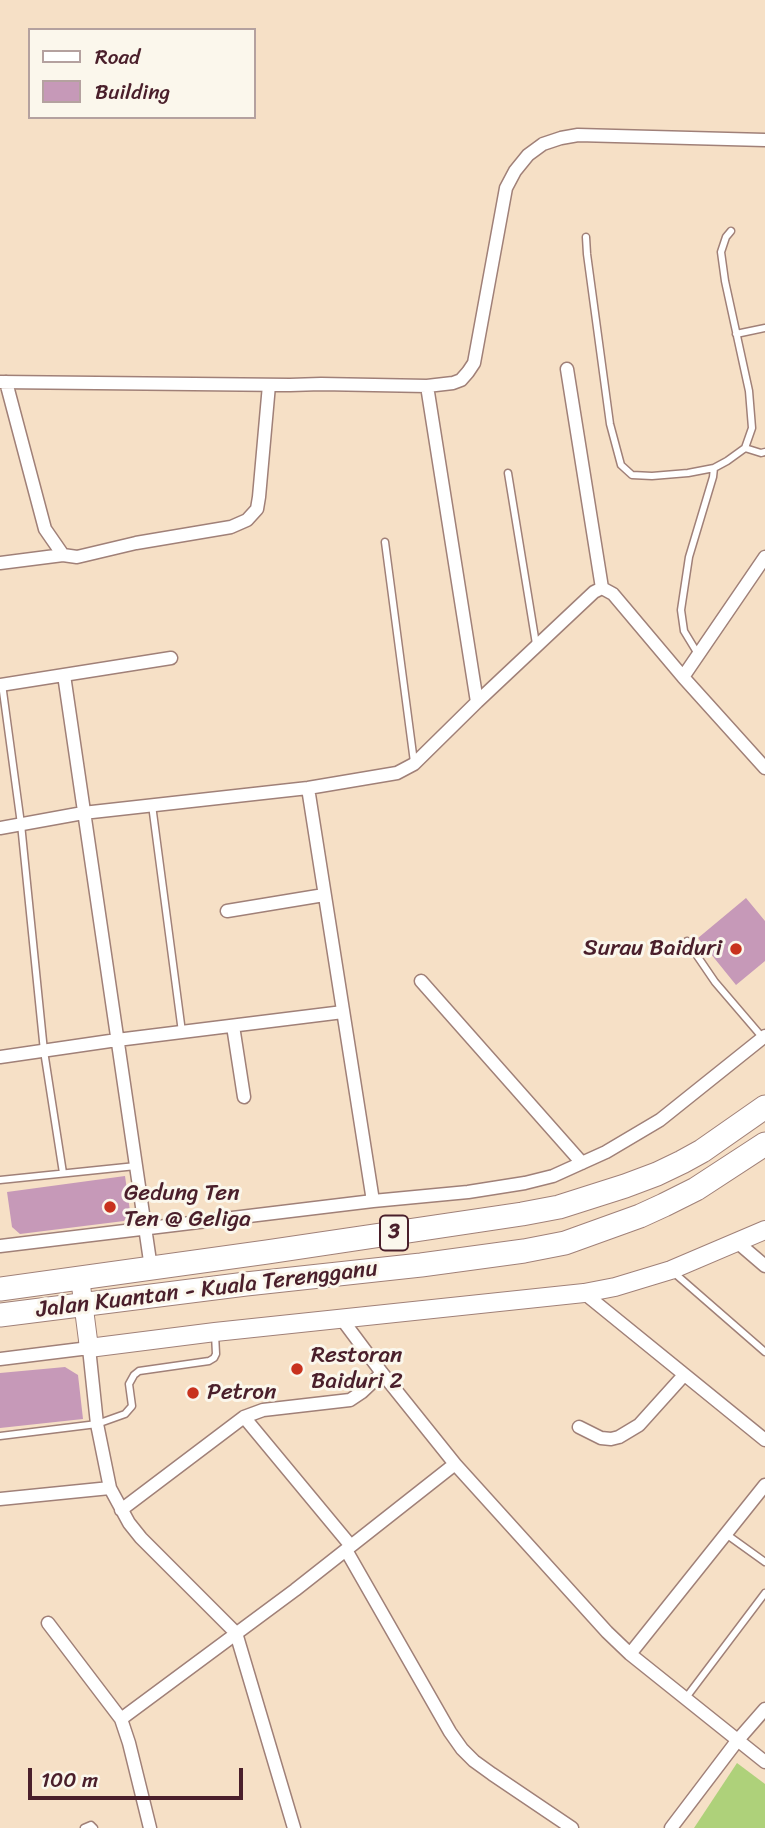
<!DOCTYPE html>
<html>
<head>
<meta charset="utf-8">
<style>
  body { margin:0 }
  #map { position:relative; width:765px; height:1828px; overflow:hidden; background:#f6e0c6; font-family:Sriracha,sans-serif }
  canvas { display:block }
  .legend { position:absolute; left:28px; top:28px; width:228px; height:91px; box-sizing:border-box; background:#fbf7ec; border:2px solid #b4a19f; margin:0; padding:9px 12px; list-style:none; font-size:21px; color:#4a1f2b }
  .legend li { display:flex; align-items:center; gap:14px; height:35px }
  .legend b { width:35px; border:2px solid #b4a19f }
  .scale { position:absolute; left:28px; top:1768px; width:215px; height:32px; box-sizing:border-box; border:4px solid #4a1f2b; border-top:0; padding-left:9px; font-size:21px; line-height:24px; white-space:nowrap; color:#4a1f2b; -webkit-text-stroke:5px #fbf7ec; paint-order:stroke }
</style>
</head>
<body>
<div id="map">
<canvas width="765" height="1828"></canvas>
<ul class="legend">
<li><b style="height:9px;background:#fff"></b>Road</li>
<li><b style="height:19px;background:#c699b8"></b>Building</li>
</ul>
<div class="scale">100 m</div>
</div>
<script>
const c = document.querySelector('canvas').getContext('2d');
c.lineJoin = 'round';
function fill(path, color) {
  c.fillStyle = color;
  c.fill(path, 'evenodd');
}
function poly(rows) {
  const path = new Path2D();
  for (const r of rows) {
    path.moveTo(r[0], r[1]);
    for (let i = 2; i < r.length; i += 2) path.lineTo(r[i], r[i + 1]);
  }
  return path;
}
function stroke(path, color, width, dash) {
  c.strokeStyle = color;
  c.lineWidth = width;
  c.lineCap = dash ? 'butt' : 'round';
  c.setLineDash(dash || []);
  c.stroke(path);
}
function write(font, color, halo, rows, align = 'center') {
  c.font = font + ' Sriracha,sans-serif';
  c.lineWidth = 6;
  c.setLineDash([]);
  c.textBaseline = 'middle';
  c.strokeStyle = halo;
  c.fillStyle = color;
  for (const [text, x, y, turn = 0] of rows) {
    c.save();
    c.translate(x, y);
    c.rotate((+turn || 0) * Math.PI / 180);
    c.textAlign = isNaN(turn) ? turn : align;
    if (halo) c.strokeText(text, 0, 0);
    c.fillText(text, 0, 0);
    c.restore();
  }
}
fill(poly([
  [737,1763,765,1784,765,1828,694,1828]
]), '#aed17a');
fill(poly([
  [746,898,765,921,765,961,736,985,698,938],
  [125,1176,130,1211,124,1221,20,1234,12,1227,7,1192],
  [65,1367,78,1375,83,1419,0,1428,0,1373]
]), '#c699b8');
const lane = poly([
  [586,237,587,254,610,424,621,465,632,475,652,476,688,473,714,468,727,461,745,448,752,428,749,391,725,281,721,252,726,237,731,231],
  [736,334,765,328],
  [745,448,761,453,765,452],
  [508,473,536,644],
  [385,542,414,762],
  [698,654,684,631,681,610,689,557,713,477,714,468],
  [2,684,21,824,44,1051,63,1173],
  [152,805,182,1032],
  [687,941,715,982,763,1038],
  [0,1180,136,1166],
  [672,1271,765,1352],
  [0,1436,97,1424,125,1414,132,1406,129,1384,134,1375,139,1371,209,1361,214,1358,216,1354,215,1334],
  [726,1534,765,1562],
  [685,1699,765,1593],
  [84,1828,91,1825,94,1828]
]);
const street = poly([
  [567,369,602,588],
  [0,382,290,385,321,384,427,386,453,383,461,380,468,372,474,363,506,188,515,171,528,155,543,144,561,138,578,135,765,140],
  [6,382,45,529,63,555,77,557,136,543,231,527,247,520,257,509,259,497,269,385],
  [427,386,477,702],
  [0,563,63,555],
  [64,675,151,1268],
  [683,677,765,557],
  [0,685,171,658],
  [308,788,373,1201],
  [0,828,83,813,308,788,397,773,414,764,477,702,594,592,602,588,613,594,683,677,765,768],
  [227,911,324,895],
  [421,981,582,1163],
  [233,1026,244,1097],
  [0,1057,117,1040,343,1012],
  [737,1242,765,1266],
  [0,1246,373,1201,468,1192,525,1183,553,1176,606,1152,660,1120,765,1036],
  [584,1293,765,1440],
  [341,1318,382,1373,455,1464,607,1632,630,1654,765,1762],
  [0,1359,89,1348,97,1424,110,1488,129,1523,141,1538,236,1633,294,1828],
  [244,1417,351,1546],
  [579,1427,601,1438,611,1439,619,1437,639,1425,684,1375],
  [0,1499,110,1488],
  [121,1510,244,1417,263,1410,350,1400,362,1392,382,1373],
  [346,1550,450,1732,462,1749,474,1761,492,1774,572,1828],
  [48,1623,121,1719,129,1743,150,1828],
  [630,1654,765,1485],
  [121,1719,295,1590,455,1464],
  [671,1828,737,1741,765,1709]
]);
const secondary = poly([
  [80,1278,89,1348,215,1332,584,1293,615,1287,671,1270,765,1230]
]);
const highway = poly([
  [0,1289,267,1252,522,1214,559,1207,625,1186,657,1174,682,1162,702,1151,765,1107],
  [0,1315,246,1284,421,1265,524,1251,565,1243,640,1216,664,1205,696,1189,765,1144]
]);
stroke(lane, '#a08078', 9);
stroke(street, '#a08078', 15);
stroke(secondary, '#a08078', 20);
stroke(highway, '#a08078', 25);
stroke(lane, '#fff', 6);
stroke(street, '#fff', 12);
stroke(secondary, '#fff', 18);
stroke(highway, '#fff', 23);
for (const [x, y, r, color] of [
  [736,949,7,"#c8321e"],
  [110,1207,7,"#c8321e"],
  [297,1369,7,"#c8321e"],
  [193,1393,7,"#c8321e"]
]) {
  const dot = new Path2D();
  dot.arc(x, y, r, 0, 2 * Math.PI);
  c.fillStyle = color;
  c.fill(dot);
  stroke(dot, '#fbf7ec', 2.5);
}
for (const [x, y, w] of [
  [394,1233,28]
]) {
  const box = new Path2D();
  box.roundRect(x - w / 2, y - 17.5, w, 35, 5);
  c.fillStyle = '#fbf7ec';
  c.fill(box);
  stroke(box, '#4a1f2b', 2);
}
write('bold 21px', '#4a1f2b', null, [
  ["3",394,1233]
]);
write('23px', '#4a1f2b', '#fbf7ec', [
  ["Surau Baiduri",722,949,"right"],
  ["Gedung Ten",124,1194],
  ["Ten @ Geliga",124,1220],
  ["Restoran",311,1356],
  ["Baiduri 2",311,1382],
  ["Petron",207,1393]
], 'left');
write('23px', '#4a1f2b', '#fbf7ec', [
  ["Jalan Kuantan - Kuala Terengganu",207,1290,-7]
]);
</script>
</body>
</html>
